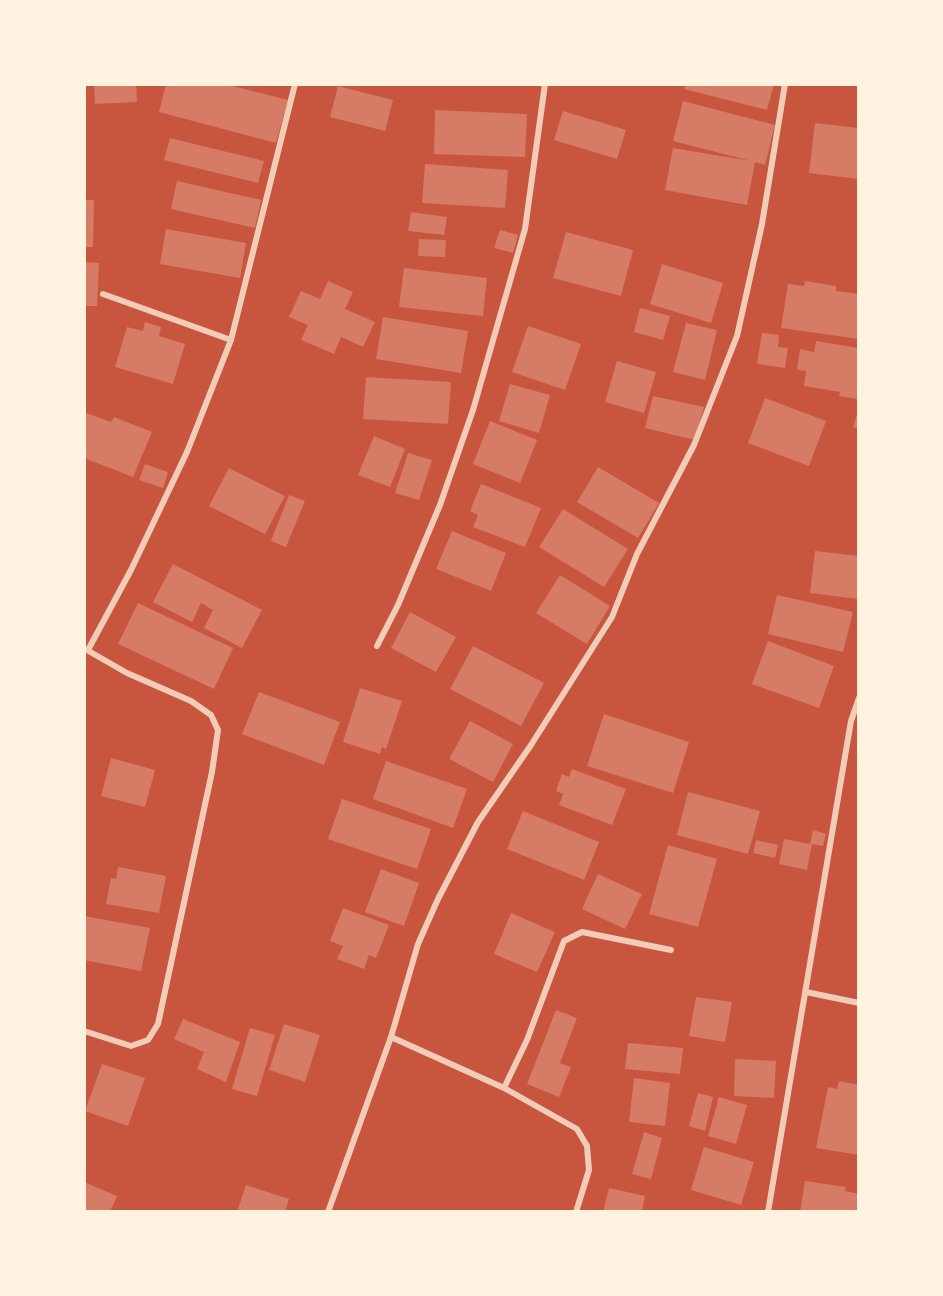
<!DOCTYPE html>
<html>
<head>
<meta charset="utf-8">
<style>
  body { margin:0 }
  #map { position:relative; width:943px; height:1296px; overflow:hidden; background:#c8553d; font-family:"PT Serif",serif }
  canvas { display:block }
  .frame { position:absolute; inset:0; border:86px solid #fff3e0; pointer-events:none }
</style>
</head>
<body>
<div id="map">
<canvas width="943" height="1296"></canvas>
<div class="frame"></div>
</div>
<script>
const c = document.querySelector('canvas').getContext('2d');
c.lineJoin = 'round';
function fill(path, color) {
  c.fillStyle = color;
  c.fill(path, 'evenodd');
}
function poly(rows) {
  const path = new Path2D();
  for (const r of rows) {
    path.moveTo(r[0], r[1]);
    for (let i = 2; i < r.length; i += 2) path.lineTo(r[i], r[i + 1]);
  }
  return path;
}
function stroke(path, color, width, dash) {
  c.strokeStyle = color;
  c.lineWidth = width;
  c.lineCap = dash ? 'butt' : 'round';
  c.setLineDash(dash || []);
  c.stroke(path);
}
fill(poly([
  [94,84,136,84,137,102,95,104],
  [166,84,225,84,288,100,276,143,159,112],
  [686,84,774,84,767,110,684,89],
  [338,86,393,100,385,131,330,117],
  [683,101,775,125,765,165,755,162,747,205,665,190,673,148,751,161,673,141],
  [435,110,527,114,525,157,434,154],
  [563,111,626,130,617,159,554,140],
  [815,123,859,128,859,179,809,173],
  [170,138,264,161,258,183,164,160],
  [425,164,508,170,505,208,422,203],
  [177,181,261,200,255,228,171,209],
  [84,200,94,200,93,247,84,247],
  [411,212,447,217,444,235,408,231],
  [166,229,246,243,240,278,160,264],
  [500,230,518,235,513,253,494,248],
  [566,232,633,250,621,296,553,278],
  [419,239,446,240,445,257,418,256],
  [84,262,99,263,97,306,84,306],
  [662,264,723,283,711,323,650,304],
  [404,268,487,278,483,316,399,307],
  [328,281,353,292,345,309,375,322,363,347,341,337,334,354,301,340,308,325,289,317,301,291,320,299],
  [805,281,836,286,836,291,859,294,859,339,781,328,788,284,804,286],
  [640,308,670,316,663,340,634,332],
  [383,317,468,331,461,373,376,359],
  [145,322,161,327,159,336,185,344,173,384,115,367,127,327,143,331],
  [686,323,717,330,705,380,673,372],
  [528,326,581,344,565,390,512,372],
  [762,333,779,335,778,347,788,348,785,368,757,364],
  [816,341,859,348,857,399,839,396,840,392,804,386,806,371,797,370,800,349,814,352],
  [617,361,656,372,644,413,605,402],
  [366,377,451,382,448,424,363,419],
  [510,384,550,395,539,433,499,421],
  [653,396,704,407,695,440,645,428],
  [765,398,826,421,809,466,748,443],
  [859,408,859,429,853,427],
  [84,412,111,422,114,417,152,432,133,477,84,458],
  [490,421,537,440,520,483,473,464],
  [374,436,405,449,390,487,358,475],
  [408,453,432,460,419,500,395,493],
  [145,464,168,472,163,488,139,480],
  [598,467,659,503,638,538,577,502],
  [229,468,285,496,265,534,209,506],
  [481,484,541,508,525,547,473,527,478,515,470,511],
  [289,495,305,501,286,547,271,541],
  [563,509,628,549,604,587,539,547],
  [452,531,506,553,491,591,436,569],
  [815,551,859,556,858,599,810,593],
  [173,564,262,610,242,648,204,628,213,610,201,603,192,622,153,602],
  [560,575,610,606,587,644,536,613],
  [777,595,853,612,843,652,768,634],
  [138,603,233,648,214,689,118,644],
  [410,612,456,637,436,672,391,648],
  [768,641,834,666,819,708,752,684],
  [473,646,544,683,521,726,450,689],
  [360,688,402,701,386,749,382,747,380,754,343,742],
  [259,692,340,722,324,765,242,734],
  [604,714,689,742,673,793,587,766],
  [470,721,513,744,493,782,449,759],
  [111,758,155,770,145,807,101,796],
  [386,761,467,789,453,828,373,799],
  [572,769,626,789,612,825,559,805,563,794,556,791,562,774,569,777],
  [688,792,760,811,748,854,677,835],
  [342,799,431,829,417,869,328,839],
  [523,811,599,842,584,880,507,849],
  [813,830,826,834,823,846,812,844,807,870,779,864,784,839,810,844],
  [756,840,778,845,775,858,753,853],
  [668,845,717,859,698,927,649,914],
  [118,867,166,876,159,913,106,904,111,878,116,879],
  [381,869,419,883,404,926,365,912],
  [598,874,642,894,625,929,582,909],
  [343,908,389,925,376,958,369,955,364,969,337,959,343,946,330,941],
  [511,913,555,932,537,972,494,954],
  [84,916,150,928,141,971,84,960],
  [696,997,732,1002,725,1042,689,1036],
  [556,1010,577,1018,560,1063,571,1067,559,1097,527,1084],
  [183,1019,240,1042,226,1082,197,1069,204,1052,174,1039],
  [284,1024,320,1035,305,1082,269,1070],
  [250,1028,275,1035,257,1096,232,1089],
  [628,1043,683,1048,680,1074,625,1069],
  [735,1059,776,1061,774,1098,734,1096],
  [102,1064,145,1078,128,1126,85,1111],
  [634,1078,670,1083,665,1126,629,1122],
  [839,1081,859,1085,859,1155,816,1148,828,1087,837,1089],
  [698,1093,713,1097,705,1131,689,1126],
  [719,1097,747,1105,736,1144,708,1136],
  [644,1132,662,1138,651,1179,632,1174],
  [704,1147,754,1162,741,1205,691,1190],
  [805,1181,846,1187,845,1191,859,1194,859,1212,800,1212],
  [84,1182,117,1196,110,1212,84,1212],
  [246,1185,289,1199,285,1212,237,1212],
  [609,1188,645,1196,642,1212,603,1212]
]), '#d67c66');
stroke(poly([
  [103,294,231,340],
  [377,646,398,605,440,505,473,410,525,229,545,84],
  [88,650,131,570,187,452,231,340,295,84],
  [806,992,859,1003],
  [84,1031,131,1046,148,1040,158,1024,212,772,218,730,211,715,191,701,127,673,85,649],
  [391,1037,504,1088,577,1129,587,1146,589,1170,576,1212],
  [504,1088,527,1040,564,941,582,932,671,950],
  [328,1212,391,1037,418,944,438,899,478,822,531,745,612,617,637,554,694,445,737,336,762,224,785,84],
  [768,1212,851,721,859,698]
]), '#f1ccb7', 6);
</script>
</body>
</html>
